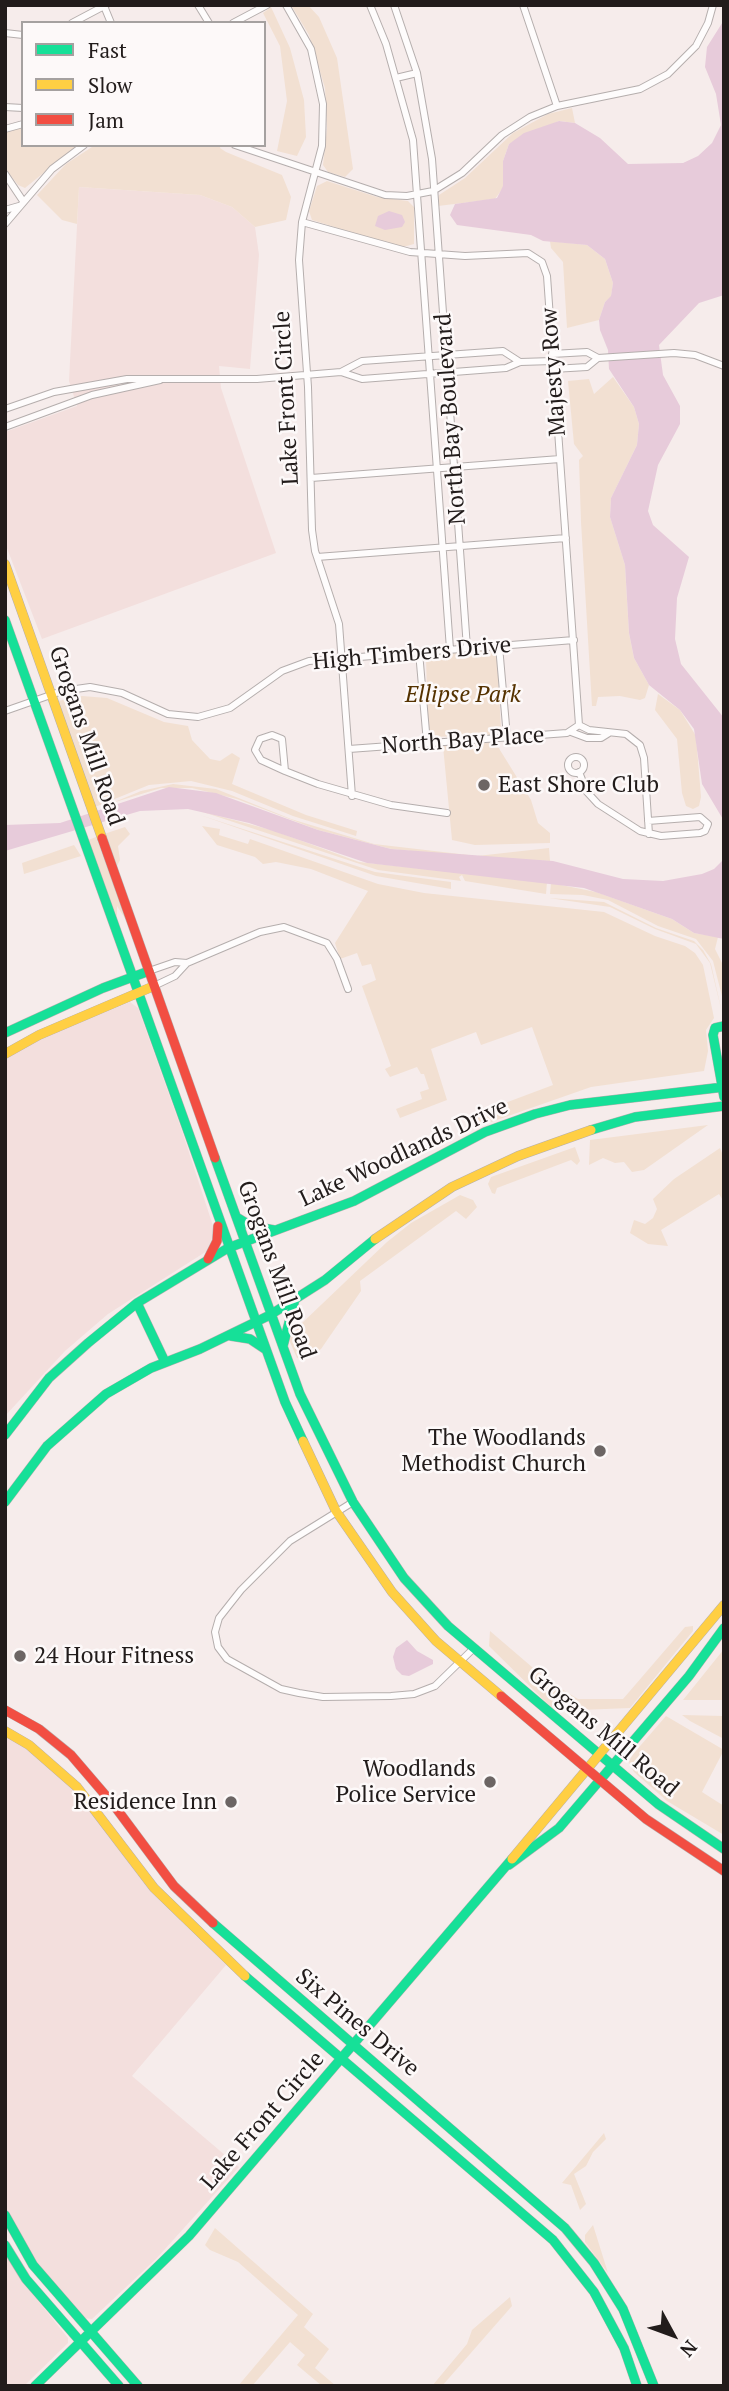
<!DOCTYPE html>
<html>
<head>
<meta charset="utf-8">
<style>
  body { margin:0 }
  #map { position:relative; width:729px; height:2391px; overflow:hidden; background:#f6eceb; font-family:"PT Serif",serif }
  canvas { display:block }
  .frame { position:absolute; inset:0; border:7px solid #221c1b; pointer-events:none }
  .legend { position:absolute; left:21px; top:21px; width:245px; height:126px; box-sizing:border-box; background:#fdf9f9; border:2px solid #a5a1a0; margin:0; padding:9px 12px; list-style:none; font-size:21px; color:#221c1b }
  .legend li { display:flex; align-items:center; gap:14px; height:35px }
  .legend b { width:35px; border:2px solid #a5a1a0 }
  .north { position:absolute; left:638px; top:2300px; width:70px; height:70px; -webkit-text-stroke:5px #fdf9f9; paint-order:stroke; rotate:131deg; font-size:19px; font-weight:700; line-height:28px; text-align:center; color:#221c1b }
  .north::after { content:''; display:block; margin:auto; width:24px; height:32px; background:#221c1b; clip-path:polygon(50% 0,100% 100%,50% 72%,0 100%) }
</style>
</head>
<body>
<div id="map">
<canvas width="729" height="2391"></canvas>
<div class="frame"></div>
<ul class="legend">
<li><b style="height:9px;background:#16e098"></b>Fast</li>
<li><b style="height:9px;background:#ffcf43"></b>Slow</li>
<li><b style="height:9px;background:#f24e42"></b>Jam</li>
</ul>
<div class="north">N</div>
</div>
<script>
const c = document.querySelector('canvas').getContext('2d');
c.lineJoin = 'round';
function fill(path, color) {
  c.fillStyle = color;
  c.fill(path, 'evenodd');
}
function poly(rows) {
  const path = new Path2D();
  for (const r of rows) {
    if (r.length === 3) {
      path.moveTo(r[0] + r[2], r[1]);
      path.arc(r[0], r[1], r[2], 0, 2 * Math.PI);
      continue;
    }
    path.moveTo(r[0], r[1]);
    for (let i = 2; i < r.length; i += 2) path.lineTo(r[i], r[i + 1]);
  }
  return path;
}
function stroke(path, color, width, dash) {
  c.strokeStyle = color;
  c.lineWidth = width;
  c.lineCap = dash ? 'butt' : 'round';
  c.setLineDash(dash || []);
  c.stroke(path);
}
function write(font, color, halo, rows, align = 'center') {
  c.font = font + ' "PT Serif",serif';
  c.lineWidth = 5;
  c.setLineDash([]);
  c.textBaseline = 'middle';
  c.strokeStyle = halo;
  c.fillStyle = color;
  for (const [text, x, y, turn = 0] of rows) {
    c.save();
    c.translate(x, y);
    c.rotate((+turn || 0) * Math.PI / 180);
    c.textAlign = isNaN(turn) ? turn : align;
    if (halo) c.strokeText(text, 0, 0);
    c.fillText(text, 0, 0);
    c.restore();
  }
}
fill(poly([
  [79,187,200,195,232,207,255,227,259,255,250,369,219,366,221,388,276,553,42,639,5,543,5,432,77,406,69,381],
  [130,1002,138,1008,182,1131,215,1232,213,1241,207,1251,108,1314,65,1351,5,1416,5,1059,37,1040],
  [5,1736,27,1749,74,1790,151,1892,226,1965,132,2076,239,2167,156,2259,92,2319,83,2318,59,2292,37,2263,5,2207],
  [5,2254,23,2282,68,2338,68,2343,24,2386,5,2386]
]), '#f3dfdd');
fill(poly([
  [291,5,308,5,319,17,337,58,353,169,345,177,328,172,323,165,327,128,325,88,309,35],
  [271,7,290,48,304,100,306,137,297,156,277,151,287,101,280,46,263,13],
  [572,108,575,123,559,121,509,144,503,161,503,188,495,199,438,206,439,195,465,178,513,133,548,114],
  [23,127,23,145,78,145,25,188,18,185,5,168,5,132],
  [95,145,221,145,220,148,226,152,282,175,291,197,286,220,255,227,232,207,200,195,79,187,77,224,62,220,37,195,66,164],
  [327,181,377,197,408,201,414,207,414,244,403,247,379,241,312,220,309,211,317,186],
  [550,241,587,245,605,259,613,283,611,297,605,302,599,320,567,328,563,262,551,248],
  [613,377,634,407,639,424,637,445,611,498,610,517,625,565,629,633,634,658,649,685,645,698,640,700,620,696,598,697,596,706,592,706,581,522,579,460,583,456,574,444,568,381,589,379,594,394],
  [486,650,494,652,497,658,501,729,493,735,432,737,428,728,426,658,431,654],
  [658,694,680,710,696,736,701,797,699,806,693,809,686,806,682,793,677,739,655,710],
  [82,696,107,698,164,722,188,726,192,740,210,759,220,761,232,753,240,758,232,784,306,815,357,831,356,836,293,816,232,791,191,781,149,785,95,807,58,701],
  [495,742,531,800,538,823,550,833,550,843,475,845,452,840,443,746],
  [173,784,216,789,291,819,374,844,477,856,549,848,550,861,474,857,391,849,318,830,237,799,192,788,161,788,112,803,141,791],
  [200,811,275,831,359,862,547,882,546,894,465,881,462,875,459,877,461,881,378,870],
  [200,815,375,872,451,882,451,889,376,876],
  [202,826,220,829,219,835,248,844,250,839,378,884,424,893,604,912,655,936,685,946,695,953,703,965,714,1018,706,1030,708,1051,704,1071,591,1087,471,1129,467,1128,465,1118,553,1085,532,1027,481,1045,476,1032,431,1049,447,1100,400,1118,396,1109,422,1099,420,1092,429,1089,424,1074,421,1074,417,1067,390,1077,385,1069,391,1066,362,986,376,980,371,964,362,966,357,953,340,959,335,943,368,891,311,869,276,862,263,864,255,857,217,845],
  [125,827,130,834,118,846,120,860,117,866,104,834],
  [96,837,128,923,117,906,117,917,106,890,88,840],
  [74,845,81,856,24,874,22,863],
  [551,883,596,892,672,919,694,933,718,937,715,949,724,967,724,1004,713,961,696,939,658,926,608,900,583,895,550,894],
  [549,898,604,902,656,928,694,941,703,950,711,964,723,1017,710,963,696,944,655,929,610,907],
  [708,1125,644,1170,632,1172,624,1162,615,1163,603,1158,589,1165,590,1140],
  [575,1147,580,1161,577,1165,571,1160,497,1188,495,1194,492,1193,488,1184,491,1177],
  [720,1148,724,1158,724,1202,719,1194,661,1230,668,1246,648,1244,630,1233,634,1220,645,1224,653,1218,657,1209,653,1199,674,1179],
  [460,1195,473,1200,477,1207,466,1219,456,1211,360,1281,361,1291,321,1349,306,1360,297,1358,289,1340,300,1325,387,1242,411,1223],
  [693,1626,693,1631,630,1708,555,1711,489,1646,490,1631,546,1679,578,1699,623,1699,685,1627],
  [724,1649,724,1700,683,1700],
  [682,1715,724,1716,724,1739,690,1721],
  [666,1716,724,1750,702,1792,724,1806,724,1835,667,1801,634,1772,630,1765,629,1761,634,1753],
  [604,2133,606,2139,593,2152,586,2166,574,2174,586,2204,580,2210,571,2185,562,2183],
  [593,2225,608,2273,585,2242,585,2235],
  [215,2228,313,2314,304,2327,329,2349,315,2368,336,2386,322,2386,297,2365,305,2355,290,2342,252,2386,238,2386,298,2315,238,2262,210,2250,205,2245],
  [510,2297,512,2306,442,2386,432,2386,467,2344,472,2330]
]), '#f2e0d2');
fill(poly([
  [724,20,724,295,699,303,659,345,663,375,680,406,680,424,658,465,648,511,653,525,689,557,677,598,675,639,681,664,724,718,724,821,702,784,694,729,680,710,649,685,634,658,629,633,625,565,610,517,611,498,637,445,639,424,634,407,609,369,608,350,600,330,599,320,605,302,611,296,613,283,605,259,587,245,543,241,531,235,457,225,450,215,455,204,497,198,503,186,503,161,509,144,524,133,559,121,575,123,600,138,628,164,683,163,698,156,712,143,721,125,716,94,705,67,707,47],
  [389,211,402,215,405,222,402,227,385,230,375,226,378,216],
  [169,787,216,793,318,830,391,849,553,861,623,879,663,881,702,874,714,869,724,859,724,939,694,933,672,919,584,888,367,863,249,823,188,809,140,811,5,851,5,825,60,823],
  [407,1640,417,1651,433,1660,433,1664,409,1676,402,1675,396,1669,393,1657,396,1648]
]), '#e7cbda');
const street = poly([
  [198,5,209,23],
  [286,5,311,49,323,104,322,146,302,222,299,260,308,387,312,530,315,551,339,624,352,796],
  [370,5,386,44,413,140,450,649],
  [394,5,417,73,432,159,467,648],
  [523,5,557,106],
  [104,6,111,23],
  [72,23,106,5],
  [233,23,267,5],
  [5,33,23,35],
  [396,78,417,73],
  [5,107,23,108],
  [5,129,23,124],
  [235,145,385,195,407,196,433,191,462,173,502,135,530,117,557,106,640,89,668,74,696,46,708,23,713,5],
  [5,174,23,201],
  [5,210,19,206],
  [302,222,410,252,465,256,528,253,542,262,547,276,579,725,567,733,349,749],
  [5,224,52,169,84,145],
  [552,354,587,352,598,358],
  [553,369,587,367,598,358,674,353,695,355,724,366],
  [341,372,362,379,506,368,520,362,553,361],
  [5,409,54,392,127,379,257,379,341,372,362,361,503,351,520,362],
  [5,427,92,395,160,380],
  [311,478,560,459],
  [317,557,566,538],
  [499,646,507,737],
  [419,652,427,743],
  [5,711,62,691,90,687,122,693,168,714,198,717,230,708,282,671,309,661,574,640],
  [579,725,589,730,626,734,640,745,644,758,649,834],
  [571,732,587,738,601,738,609,733],
  [576,765,8],
  [285,771,282,739,272,735,260,739,255,750,261,760,285,771,318,784,391,805,447,813],
  [579,772,587,792,598,804,640,831,661,836,700,833,705,831,708,824,700,817,648,821],
  [149,971,175,962,187,963],
  [154,986,175,976,187,963,260,932,284,927,327,943,337,959,348,989],
  [353,1502,290,1541,241,1590,219,1618,215,1632,218,1647,227,1659,281,1689,299,1693,323,1697,391,1696,414,1694,435,1686,473,1649]
]);
const fast = poly([
  [5,620,285,1402,303,1441],
  [724,1026,715,1028,713,1035,724,1097],
  [5,1033,103,988,149,971],
  [591,1130,635,1117,724,1106],
  [215,1158,300,1394,353,1502,404,1578,448,1626,658,1804,724,1849],
  [238,1218,251,1226,274,1230],
  [137,1303,165,1362],
  [231,1336,250,1339,265,1349],
  [283,1346,295,1299],
  [5,1435,49,1378,88,1343,137,1303,228,1248,354,1201,485,1132,535,1114,570,1105,724,1087],
  [5,1502,47,1446,106,1394,151,1368,200,1349,270,1315,325,1280,375,1239],
  [509,1865,559,1828,689,1676,724,1628],
  [213,1923,565,2228,594,2263,623,2309,654,2386],
  [245,1976,553,2240,594,2292,624,2348,637,2386],
  [5,2215,33,2265,138,2386],
  [5,2245,26,2279,119,2386],
  [35,2386,189,2236,512,1859]
]);
const slow = poly([
  [5,564,102,838],
  [5,1054,39,1035,154,986],
  [375,1239,452,1187,518,1156,591,1130],
  [303,1441,336,1511,392,1592,436,1641,501,1696],
  [5,1731,29,1745,77,1787,154,1888,245,1976],
  [512,1859,724,1605]
]);
const jam = poly([
  [102,838,215,1158],
  [208,1259,217,1241,218,1226],
  [501,1696,646,1819,724,1871],
  [5,1710,39,1729,71,1755,113,1804,174,1886,213,1923]
]);
stroke(street, '#b5aead', 8);
stroke(fast, '#b5aead', 10);
stroke(slow, '#b5aead', 10);
stroke(jam, '#b5aead', 10);
stroke(street, '#fefcfc', 6);
stroke(fast, '#16e098', 9);
stroke(slow, '#ffcf43', 9);
stroke(jam, '#f24e42', 9);
for (const [x, y, r, color] of [
  [484,785,7,"#6c6564"],
  [600,1451,7,"#6c6564"],
  [20,1656,7,"#6c6564"],
  [490,1782,7,"#6c6564"],
  [231,1802,7,"#6c6564"]
]) {
  const dot = new Path2D();
  dot.arc(x, y, r, 0, 2 * Math.PI);
  c.fillStyle = color;
  c.fill(dot);
  stroke(dot, '#fdf9f9', 2.5);
}
write('23px', '#221c1b', '#fdf9f9', [
  ["Majesty Row",554,372,-94],
  ["Lake Front Circle",287,398,-93],
  ["North Bay Boulevard",451,419,-94],
  ["High Timbers Drive",412,654,-5],
  ["Grogans Mill Road",86,736,71],
  ["North Bay Place",463,741,-4],
  ["Lake Woodlands Drive",404,1153,-25],
  ["Grogans Mill Road",276,1270,70],
  ["Grogans Mill Road",603,1732,40],
  ["Six Pines Drive",357,2023,40],
  ["Lake Front Circle",263,2121,-49]
]);
write('italic 23px', '#553200', '#fdf9f9', [
  ["Ellipse Park",463,695]
]);
write('23px', '#221c1b', '#fdf9f9', [
  ["East Shore Club",498,785,"left"],
  ["The Woodlands",586,1438],
  ["Methodist Church",586,1464],
  ["24 Hour Fitness",34,1656,"left"],
  ["Woodlands",476,1769],
  ["Police Service",476,1795],
  ["Residence Inn",217,1802]
], 'right');
</script>
</body>
</html>
